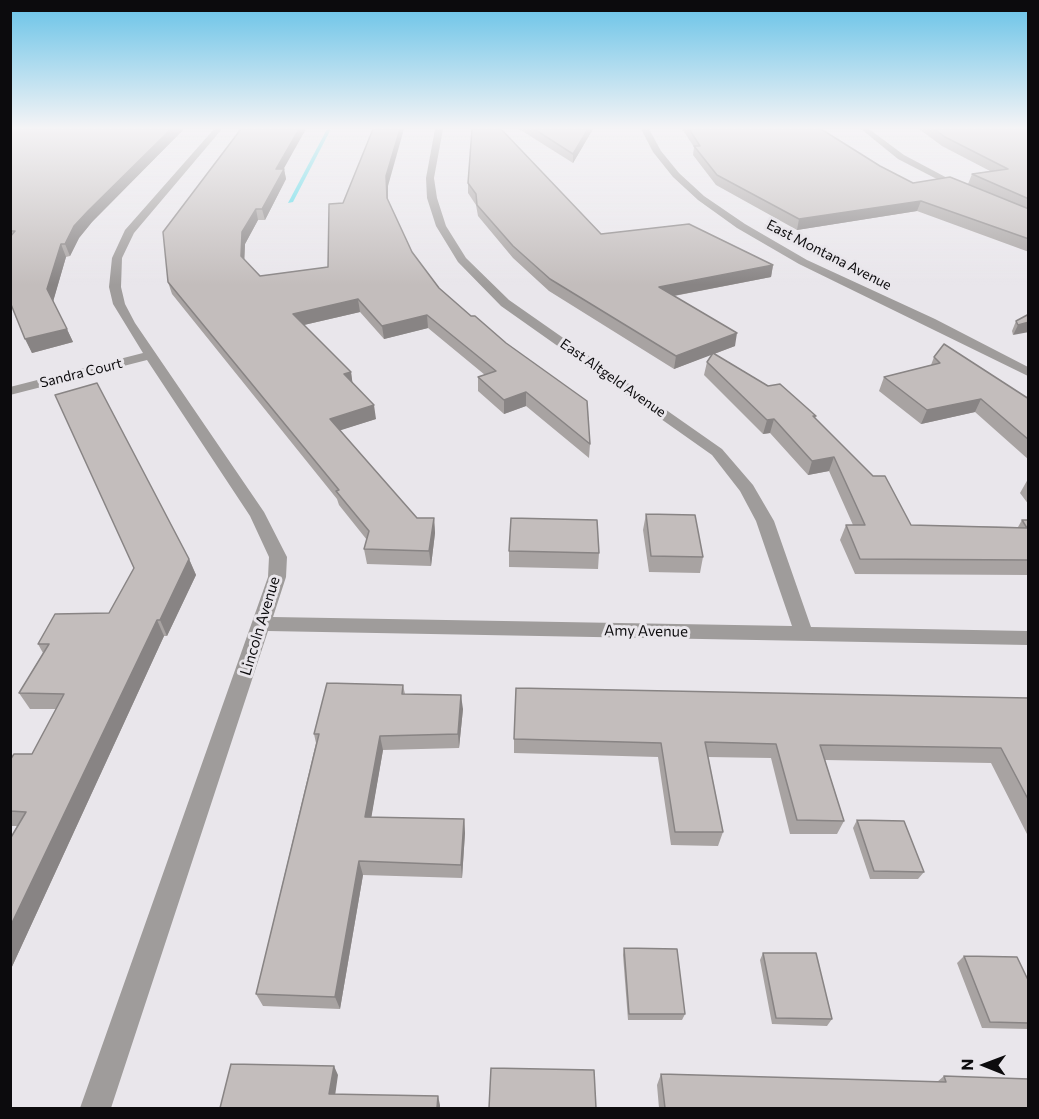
<!DOCTYPE html>
<html>
<head>
<meta charset="utf-8">
<style>
  body { margin:0 }
  #map { position:relative; width:1039px; height:1119px; overflow:hidden; background:#e9e6eb; font-family:Commissioner,sans-serif }
  canvas { display:block }
  .frame { position:absolute; inset:0; border:12px solid #0c0b0d; pointer-events:none }
  .north { position:absolute; left:955px; top:1035px; width:60px; height:60px; -webkit-text-stroke:4px #e9e6eb; paint-order:stroke; rotate:271deg; font-size:16px; font-weight:700; line-height:24px; text-align:center; color:#0c0b0d }
  .north::after { content:''; display:block; margin:auto; width:21px; height:27px; background:#0c0b0d; clip-path:polygon(50% 0,100% 100%,50% 72%,0 100%) }
</style>
</head>
<body>
<div id="map">
<canvas width="1039" height="1119"></canvas>
<div class="frame"></div>
<div class="north">N</div>
</div>
<script>
const c = document.querySelector('canvas').getContext('2d');
c.lineJoin = 'round';
function poly(rows) {
  const path = new Path2D();
  for (const r of rows) {
    path.moveTo(r[0], r[1]);
    for (let i = 2; i < r.length; i += 2) path.lineTo(r[i], r[i + 1]);
  }
  return path;
}
function fill(path, color) {
  c.fillStyle = color;
  c.fill(path, 'evenodd');
}
function stroke(path, color, width, dash) {
  c.strokeStyle = color;
  c.lineWidth = width;
  c.lineCap = dash ? 'butt' : 'round';
  c.setLineDash(dash || []);
  c.stroke(path);
}
function write(font, color, halo, rows, align = 'center') {
  c.font = font + ' Commissioner,sans-serif';
  c.lineWidth = 6;
  c.setLineDash([]);
  c.textBaseline = 'middle';
  c.strokeStyle = halo;
  c.fillStyle = color;
  for (const [text, x, y, turn = 0] of rows) {
    c.save();
    c.translate(x, y);
    c.rotate((+turn || 0) * Math.PI / 180);
    c.textAlign = isNaN(turn) ? turn : align;
    if (halo) c.strokeText(text, 0, 0);
    c.fillText(text, 0, 0);
    c.restore();
  }
}
fill(poly([
  [327,129,331,129,293,202,288,203,327,129]
]), '#43d7e6');
fill(poly([
  [214,129,222,129,134,233,122,258,121,287,125,304,135,323,264,512,287,557,286,577,273,617,792,626,756,521,740,491,712,455,501,306,458,262,436,226,427,198,426,178,435,129,443,129,434,178,437,198,446,226,466,258,509,300,722,449,753,485,774,521,811,627,1028,631,1028,645,268,631,111,1108,80,1108,268,577,269,557,250,516,147,360,10,395,10,387,143,353,113,304,109,287,112,258,125,230,214,129],
  [641,129,649,129,661,151,679,173,704,196,745,224,807,260,935,319,1028,367,1028,376,799,264,737,228,698,200,673,177,653,152,641,129],
  [861,129,869,129,904,155,968,189,960,191,898,159,861,129]
]), '#9f9c9b');
fill(poly([
  [10,129,184,129,92,222,79,238,70,256,66,257,53,301,73,342,32,353,10,302],
  [519,129,593,129,573,163],
  [682,129,821,129,880,166,913,183,985,191,968,184,972,174,990,171,942,146,919,129,1029,129,1029,252,917,211,797,230,716,185,693,155,694,147],
  [284,169,286,179,265,220,258,220,245,244,244,260,260,276,328,267,343,203,388,186,388,201,412,252,439,288,590,444,589,458,526,406,504,414,478,391,478,377,485,375,428,328,384,339,360,312,304,325,351,372,352,383,376,419,340,430,417,518,434,518,435,533,431,566,367,564,364,549,367,540,339,505,337,499,172,294,168,282],
  [468,183,601,234,773,265,771,277,674,296,735,346,714,354,816,416,815,418,911,525,1018,527,1022,520,1029,520,1029,575,855,574,840,540,846,525,853,525,829,471,808,475,770,433,763,434,704,375,707,362,712,354,674,369,549,291,513,258,478,216,476,205,468,193],
  [1029,314,1013,335,1012,331,1016,321],
  [934,357,1029,399,1029,460,975,412,921,424,879,391,884,377,931,365],
  [1028,479,1029,479,1029,505,1020,493],
  [646,514,703,557,700,573,649,572,643,530],
  [509,551,599,553,598,569,509,567],
  [189,559,196,575,167,636,164,636,10,971,10,839,17,826,10,826,10,760,32,754,56,709,30,709,19,693,43,653,38,644,109,613],
  [403,685,405,694,463,709,459,748,383,750,371,817,464,819,465,833,462,878,363,875,340,1009,263,1006,256,994,316,743,314,734],
  [1029,698,1029,838,991,763,825,760,844,821,837,834,790,834,771,758,708,757,723,832,718,846,671,845,658,757,514,753,514,739],
  [857,820,924,872,918,879,870,879,853,828],
  [624,948,685,1014,682,1020,628,1020,623,955],
  [763,953,832,1019,827,1026,772,1024,760,960],
  [964,956,1029,982,1029,1029,982,1028,957,963],
  [661,1074,937,1082,944,1076,1029,1108,659,1108,657,1085]
]), '#a8a3a2');
fill(poly([
  [171,129,184,129,92,222,79,238,70,256,65,244,74,226,88,211],
  [299,129,306,129,278,179,276,169],
  [400,129,404,129,388,186,388,209,386,176],
  [588,129,593,129,573,163,573,154],
  [284,169,286,179,265,220,262,209],
  [921,201,917,211,797,230,799,219],
  [256,209,258,220,245,244,244,268,241,256,242,232],
  [61,244,66,257,53,302,47,289],
  [773,265,771,277,657,299,659,287],
  [358,299,360,312,295,327,293,314],
  [427,315,428,328,384,339,382,326],
  [1029,322,1029,332,1013,335,1018,325],
  [67,329,73,342,32,353,25,339],
  [737,333,735,346,674,369,676,356],
  [351,372,353,386,344,374],
  [526,392,526,406,504,414,504,400],
  [981,399,975,412,921,424,927,410],
  [374,405,376,419,332,433,330,419],
  [774,419,770,433,763,434,767,420],
  [834,457,829,471,808,475,812,461],
  [434,518,435,533,431,566,429,551],
  [189,559,196,575,167,636,160,620],
  [157,620,164,636,10,971,10,927],
  [461,695,463,709,459,748,458,734],
  [380,736,383,750,369,831,365,817],
  [464,819,465,833,462,878,461,865],
  [359,861,363,875,340,1009,335,997],
  [334,1066,338,1075,334,1103,329,1094],
  [438,1096,440,1105,440,1108,437,1108]
]), '#888484');
const building = poly([
  [10,129,171,129,88,211,74,226,65,244,61,244,47,289,67,329,25,339,10,302,10,237,15,231,10,231,10,129],
  [241,129,299,129,276,169,284,169,262,209,256,209,242,232,241,256,260,276,328,267,329,204,343,203,373,129,400,129,386,176,387,198,412,252,439,288,471,316,475,316,506,343,587,401,590,444,526,392,504,400,478,377,496,371,427,315,382,326,358,299,293,314,351,372,344,374,374,405,330,419,417,518,434,518,429,551,364,549,369,531,336,491,339,490,168,282,163,232,241,129],
  [472,129,501,129,601,234,689,224,773,265,659,287,737,333,676,356,550,279,513,246,477,205,476,194,468,183,472,129],
  [534,129,588,129,573,154,534,129],
  [689,129,821,129,880,166,913,183,950,177,1029,209,1029,239,921,201,799,219,717,175,694,146,700,146,689,129],
  [934,129,1029,129,1029,199,972,174,1008,169,945,137,934,129],
  [1029,314,1029,322,1018,325,1016,321,1029,314],
  [944,344,1029,399,1029,440,981,399,927,410,884,377,940,363,934,357,944,344],
  [713,353,768,386,780,384,816,416,813,416,873,476,885,476,911,525,1027,528,1022,520,1029,520,1029,560,860,559,846,525,865,525,834,457,812,461,774,419,767,420,707,362,713,353],
  [97,383,189,559,160,620,157,620,10,927,10,839,26,812,10,811,10,760,14,754,32,754,64,694,19,693,49,644,38,644,55,614,109,613,134,568,55,395,97,383],
  [646,514,695,515,703,557,651,556,646,514],
  [511,518,597,520,599,553,509,551,511,518],
  [327,683,403,685,402,694,461,695,458,734,380,736,365,817,464,819,461,865,359,861,335,997,256,994,319,734,314,734,327,683],
  [516,688,1029,698,1029,801,1001,748,820,745,844,821,797,820,776,744,705,742,723,832,675,832,661,743,514,739,516,688],
  [857,820,904,821,924,872,874,871,857,820],
  [624,948,677,949,685,1014,629,1014,624,948],
  [763,953,816,953,832,1019,776,1018,763,953],
  [964,956,1017,957,1029,982,1029,1023,990,1022,964,956],
  [231,1064,334,1066,329,1094,438,1096,437,1108,220,1108,231,1064],
  [491,1068,594,1070,596,1108,489,1108,491,1068],
  [661,1074,946,1082,944,1076,1029,1079,1029,1108,665,1108,661,1074]
]);
fill(building, '#c3bdbc');
stroke(building, '#888484', 1.5);
const sky = c.createLinearGradient(0, 0, 0, 285);
sky.addColorStop(0, '#66c2e7');
sky.addColorStop(0.45, '#f5f4f6');
sky.addColorStop(1, '#f5f4f600');
c.fillStyle = sky;
c.fillRect(0, 0, 1039, 285);
write('14px', '#0c0b0d', '#e9e6eb', [
  ["East Montana Avenue",829,255,27],
  ["Sandra Court",81,373,-14],
  ["East Altgeld Avenue",613,378,35]
]);
write('15px', '#0c0b0d', '#e9e6eb', [
  ["Lincoln Avenue",260,626,-73],
  ["Amy Avenue",646,631,1]
]);
</script>
</body>
</html>
